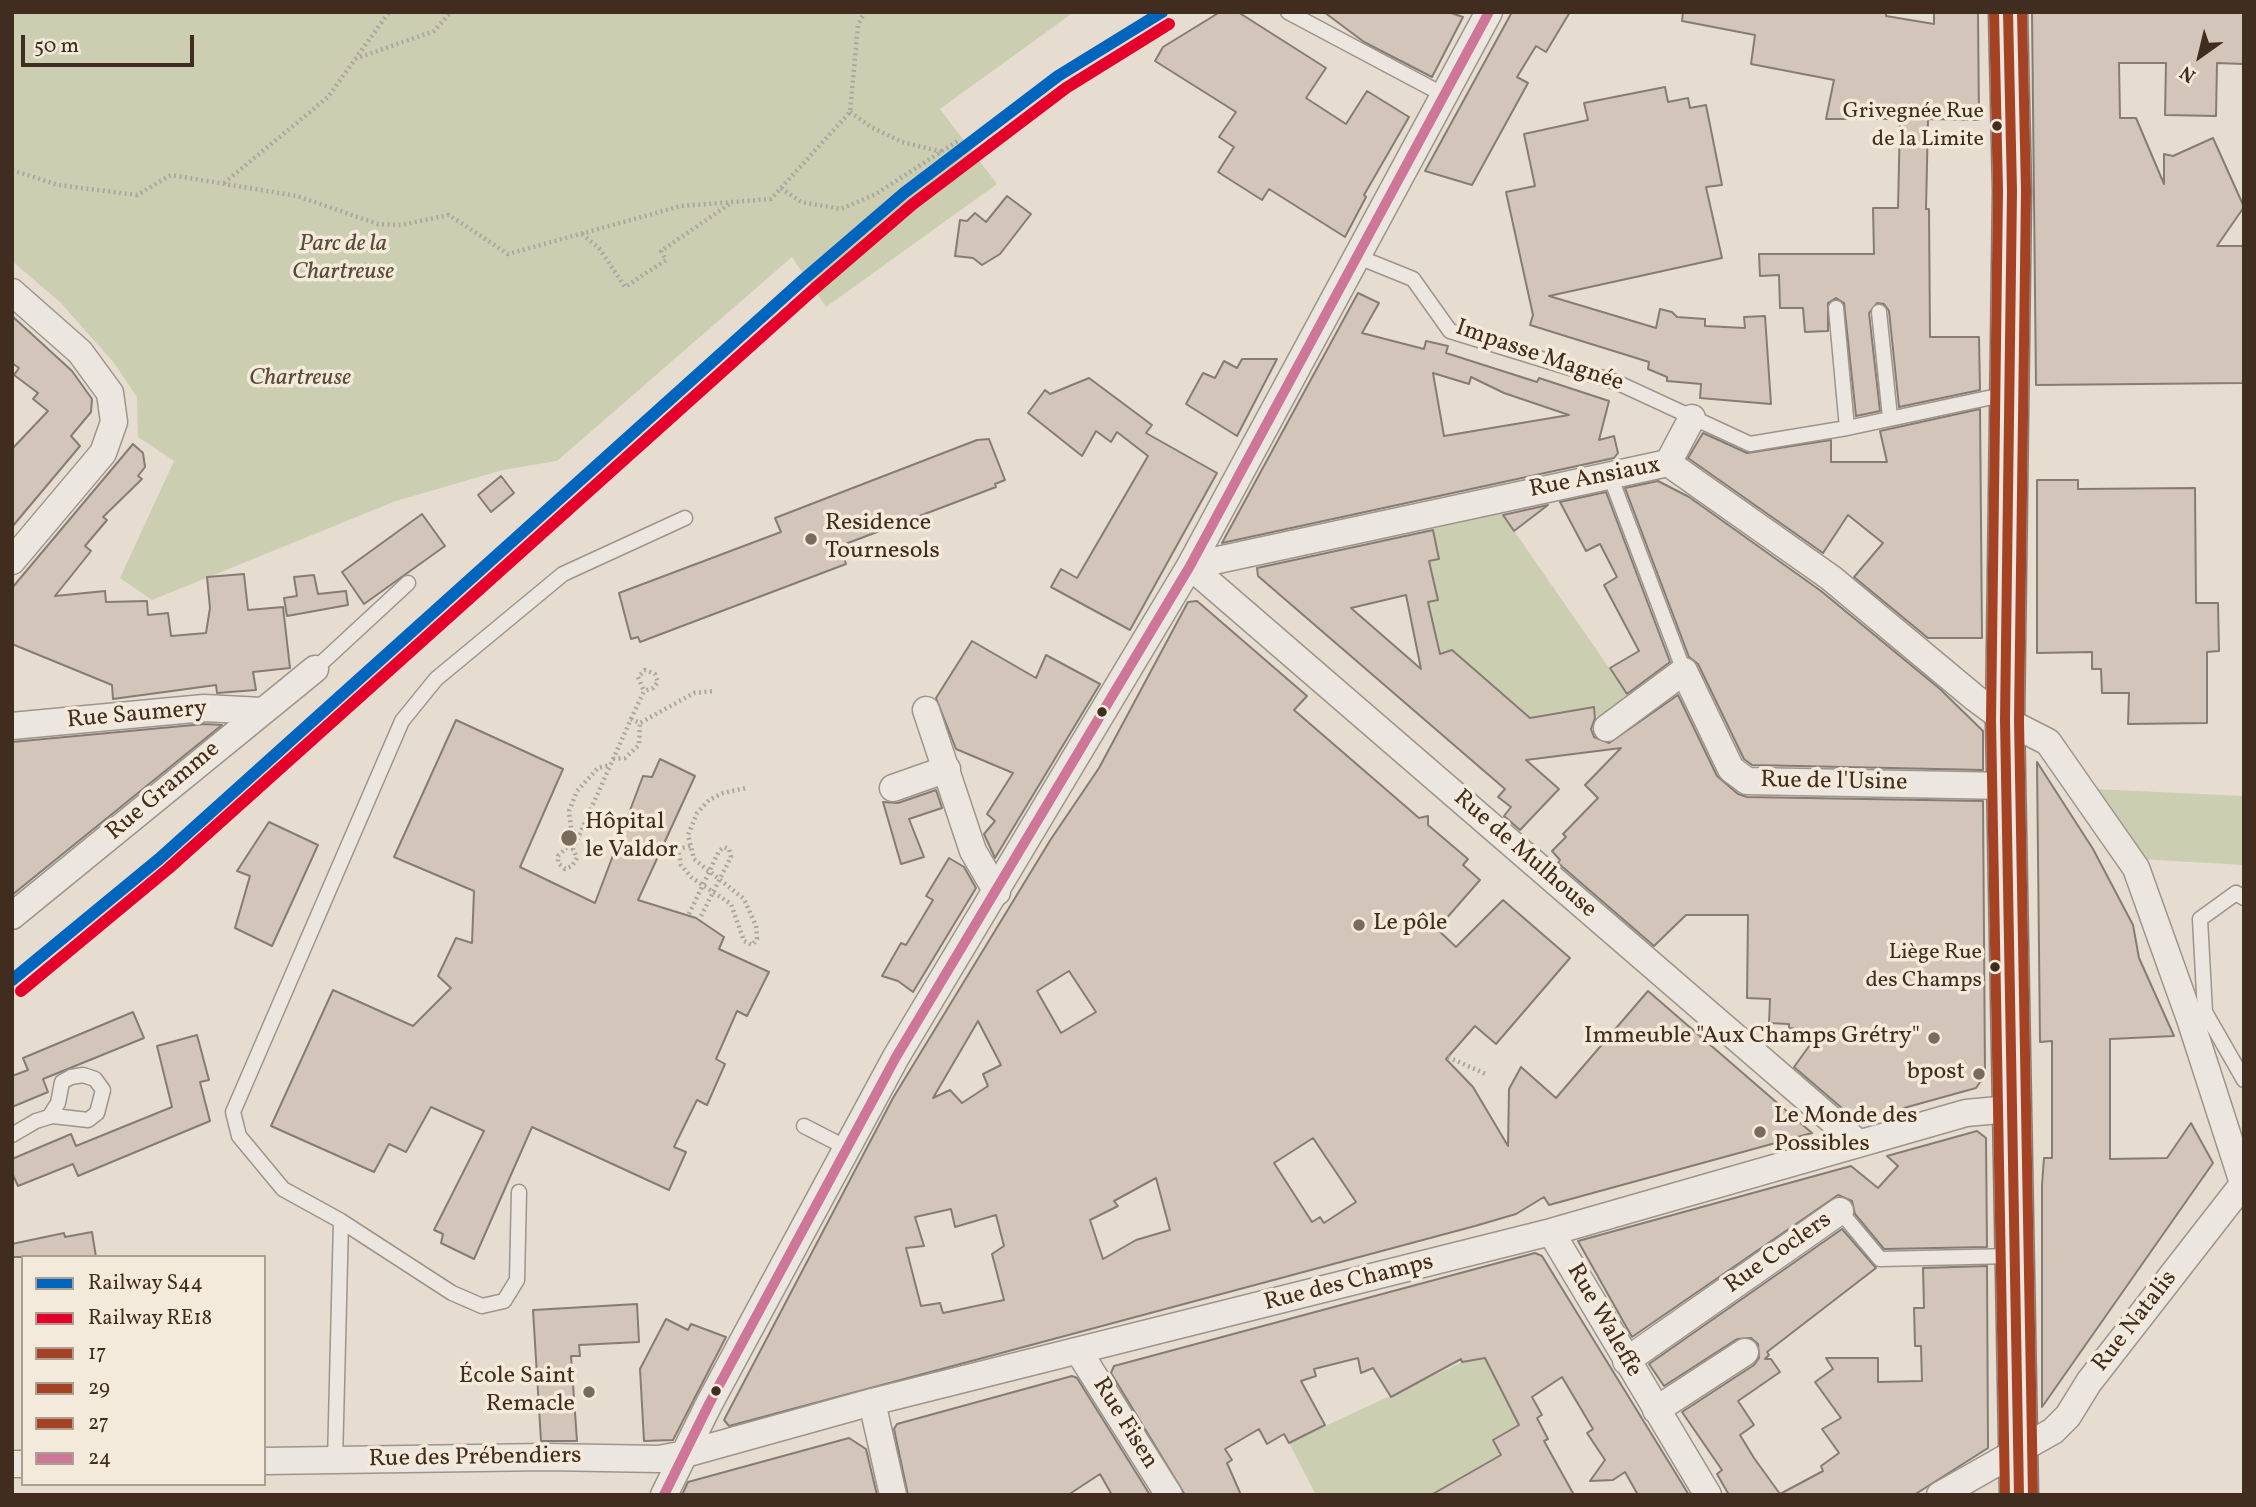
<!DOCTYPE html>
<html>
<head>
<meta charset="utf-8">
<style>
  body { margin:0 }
  #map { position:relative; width:2256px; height:1507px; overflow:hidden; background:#e6ddd0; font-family:Vollkorn,serif }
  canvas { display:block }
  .frame { position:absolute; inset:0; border:14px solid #402d1f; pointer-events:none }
  .legend { position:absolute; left:21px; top:1255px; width:245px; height:231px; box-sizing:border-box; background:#f4eadb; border:2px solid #ac9e90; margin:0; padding:9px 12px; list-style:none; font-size:21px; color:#402d1f }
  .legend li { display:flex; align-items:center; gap:14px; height:35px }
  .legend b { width:35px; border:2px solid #ac9e90 }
  .north { position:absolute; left:2165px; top:21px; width:70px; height:70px; -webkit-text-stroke:5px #f4eadb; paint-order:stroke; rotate:214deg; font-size:19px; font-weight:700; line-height:28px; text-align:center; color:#402d1f }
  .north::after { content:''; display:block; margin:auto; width:24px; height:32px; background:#402d1f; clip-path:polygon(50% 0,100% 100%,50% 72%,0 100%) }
  .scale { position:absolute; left:21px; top:35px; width:173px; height:32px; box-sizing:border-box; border:4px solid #402d1f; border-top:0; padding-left:9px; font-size:21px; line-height:24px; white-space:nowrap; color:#402d1f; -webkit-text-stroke:5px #f4eadb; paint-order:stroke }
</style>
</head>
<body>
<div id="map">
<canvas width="2256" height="1507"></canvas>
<div class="frame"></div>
<ul class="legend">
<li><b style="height:9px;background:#0065bd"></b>Railway S44</li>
<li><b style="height:9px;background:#e4002b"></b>Railway RE18</li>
<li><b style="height:9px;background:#a64224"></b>17</li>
<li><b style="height:9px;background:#a64224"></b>29</li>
<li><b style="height:9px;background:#a64224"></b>27</li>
<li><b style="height:9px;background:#cd7698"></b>24</li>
</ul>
<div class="north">N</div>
<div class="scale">50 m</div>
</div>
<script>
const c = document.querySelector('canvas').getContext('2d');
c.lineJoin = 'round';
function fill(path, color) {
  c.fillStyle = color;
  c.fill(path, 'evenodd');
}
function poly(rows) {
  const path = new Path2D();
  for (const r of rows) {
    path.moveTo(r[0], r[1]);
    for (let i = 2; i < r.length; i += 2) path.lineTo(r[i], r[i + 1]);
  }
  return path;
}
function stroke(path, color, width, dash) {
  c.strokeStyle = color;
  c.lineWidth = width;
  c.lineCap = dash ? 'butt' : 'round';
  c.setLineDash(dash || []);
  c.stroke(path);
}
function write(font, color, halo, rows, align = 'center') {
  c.font = font + ' Vollkorn,serif';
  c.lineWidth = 7;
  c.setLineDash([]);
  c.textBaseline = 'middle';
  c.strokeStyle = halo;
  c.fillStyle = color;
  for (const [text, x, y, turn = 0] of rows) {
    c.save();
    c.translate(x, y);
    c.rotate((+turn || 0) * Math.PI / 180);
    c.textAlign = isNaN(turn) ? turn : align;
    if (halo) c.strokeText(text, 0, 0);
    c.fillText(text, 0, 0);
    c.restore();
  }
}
fill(poly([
  [12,12,1074,12,940,109,997,184,826,307,792,257,557,461,503,470,396,501,152,600,120,578,174,461,138,437,137,397,114,363,61,303,12,261],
  [1501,512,1632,701,1598,720,1594,707,1538,717,1545,736,1452,650,1439,654,1427,602,1438,599,1429,561,1439,558,1432,529],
  [2093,789,2244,796,2244,865,2139,859],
  [1482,1353,1519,1425,1493,1440,1501,1455,1451,1483,1457,1495,1316,1495,1289,1443]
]), '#ccceb1');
const building = poly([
  [1220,12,1238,12,1326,68,1306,98,1346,124,1367,91,1409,117,1364,195,1366,197,1345,237,1269,189,1262,200,1218,172,1234,147,1219,137,1236,112,1155,61,1163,47,1220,12],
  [1324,12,1448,12,1463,17,1432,77,1364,42,1324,12],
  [1512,12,1570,12,1546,52,1536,46,1517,77,1528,83,1472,185,1425,171,1512,12],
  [1683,12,1886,12,1886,16,1934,24,1934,12,1978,12,1979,120,1928,119,1926,209,1929,209,1930,337,1979,337,1980,390,1899,407,1889,311,1884,304,1877,303,1869,313,1880,411,1856,416,1844,303,1836,298,1828,303,1828,331,1805,332,1803,308,1780,308,1779,275,1760,276,1759,254,1874,254,1873,208,1898,208,1900,119,1826,119,1834,80,1751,64,1755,35,1682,21,1683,12],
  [2032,12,2244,12,2244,64,2217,63,2216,116,2165,115,2166,63,2119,63,2120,118,2136,118,2164,184,2164,154,2173,156,2213,138,2244,207,2217,246,2244,246,2244,383,2036,385,2032,12],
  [1665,87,1668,102,1688,98,1690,108,1706,105,1722,185,1706,187,1722,258,1549,296,1656,328,1660,309,1672,312,1677,317,1705,319,1705,326,1745,328,1744,317,1765,316,1771,404,1700,398,1701,384,1667,381,1667,377,1648,369,1649,362,1530,325,1533,315,1506,192,1535,186,1524,134,1588,120,1584,103,1665,87],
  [1007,196,1031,214,1000,254,982,265,973,258,955,256,960,220,967,221,975,213,986,222,1007,196],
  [1358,293,1379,303,1362,333,1424,349,1426,341,1448,346,1446,353,1537,382,1539,378,1609,401,1599,440,1614,436,1618,453,1614,458,1222,543,1358,293],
  [1433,373,1469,384,1471,377,1504,393,1569,415,1444,436,1433,373],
  [12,316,72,371,92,399,91,412,71,436,80,446,12,527,12,449,48,411,33,399,38,393,14,375,19,368,12,363,12,316],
  [1242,359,1277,359,1237,436,1186,404,1203,373,1215,378,1224,361,1237,368,1242,359],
  [1089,378,1152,425,1146,433,1217,473,1130,630,1051,587,1061,569,1077,578,1148,456,1117,432,1111,442,1096,431,1082,456,1028,413,1045,390,1050,394,1089,378],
  [1980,409,1982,638,1928,638,1854,577,1883,543,1848,515,1823,553,1688,458,1703,433,1747,453,1831,440,1831,462,1887,462,1880,431,1980,409],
  [989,439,1005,480,995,484,996,487,840,546,846,564,640,642,638,637,631,639,619,593,781,532,775,518,977,440,989,439],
  [133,444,143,453,145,467,138,476,142,479,103,517,107,520,85,546,91,551,55,596,105,591,106,602,147,601,148,615,168,613,171,636,206,633,210,608,207,577,244,574,248,610,283,607,290,668,253,672,256,690,217,693,216,685,113,699,112,685,12,644,12,588,133,444],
  [501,476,514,493,491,512,478,495,501,476],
  [2037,480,2078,480,2078,489,2195,488,2196,603,2218,603,2219,651,2207,652,2207,723,2128,724,2129,693,2102,693,2101,669,2092,669,2092,652,2037,653,2037,480],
  [1658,481,1689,497,1821,591,1940,689,1983,731,1983,770,1752,765,1744,759,1698,664,1689,657,1625,488,1658,481],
  [1606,492,1670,662,1627,694,1610,668,1639,651,1604,585,1617,577,1600,544,1586,551,1560,502,1606,492],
  [1548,505,1514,531,1503,515,1548,505],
  [422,514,445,546,364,604,342,572,422,514],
  [1433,530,1439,559,1429,561,1438,600,1428,602,1440,654,1452,650,1530,718,1594,707,1595,718,1591,729,1594,737,1609,743,1678,695,1717,776,1738,794,1747,797,1983,801,1985,1075,1976,1088,1857,1121,1794,1067,1820,1031,1789,1028,1789,1024,1769,1023,1770,999,1747,998,1748,915,1686,915,1654,946,1558,863,1560,860,1552,851,1566,837,1563,834,1598,798,1585,785,1621,748,1526,760,1559,789,1520,830,1504,816,1511,807,1498,797,1505,789,1258,576,1257,568,1433,530],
  [1406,595,1421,669,1351,608,1406,595],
  [314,575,318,594,346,591,348,605,287,616,284,598,297,596,294,577,314,575],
  [1197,601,1307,696,1294,710,1419,818,1428,816,1428,825,1468,859,1463,865,1480,880,1437,929,1456,947,1503,900,1570,958,1496,1044,1475,1026,1446,1059,1473,1087,1508,1146,1509,1089,1521,1067,1556,1098,1648,991,1812,1133,1549,1205,1544,1197,1516,1214,1475,1226,729,1426,724,1420,893,1098,1051,839,1099,768,1188,602,1197,601],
  [1069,971,1096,1012,1061,1033,1037,991,1069,971],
  [978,1021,1001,1065,983,1074,988,1086,962,1103,950,1090,933,1098,978,1021],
  [1313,1138,1356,1202,1324,1223,1320,1217,1312,1222,1274,1163,1313,1138],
  [1156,1178,1170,1230,1136,1240,1103,1259,1090,1220,1118,1206,1114,1201,1156,1178],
  [951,1209,955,1227,996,1215,1004,1246,992,1254,1004,1300,943,1313,940,1303,921,1306,906,1248,924,1246,915,1217,951,1209],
  [972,641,1036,678,1046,655,1100,684,995,858,984,834,995,821,987,814,1013,773,956,749,936,698,972,641],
  [456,720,563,769,520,867,595,903,643,776,652,777,660,759,695,776,638,900,696,918,724,937,719,949,769,972,747,1016,737,1011,716,1059,725,1064,707,1105,697,1100,674,1147,686,1152,669,1190,532,1127,474,1259,441,1243,443,1234,434,1230,484,1131,431,1107,406,1152,389,1144,374,1172,271,1126,333,990,413,1026,451,988,438,976,456,938,472,943,474,891,394,857,456,720],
  [204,724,222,725,12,895,12,742,204,724],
  [2037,762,2093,849,2133,925,2139,958,2174,1036,2110,1039,2110,1159,2167,1158,2191,1123,2213,1163,2042,1407,2042,1185,2044,1158,2052,1158,2052,1041,2040,1042,2037,762],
  [936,790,942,808,909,819,924,857,901,864,883,802,898,803,936,790],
  [269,822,318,845,272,946,235,928,250,876,237,871,269,822],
  [949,858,964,867,976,888,913,992,898,981,882,976,901,943,906,945,933,900,926,896,949,858],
  [133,1012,144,1038,43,1079,48,1092,12,1107,12,1076,28,1070,23,1058,133,1012],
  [197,1035,209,1080,200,1082,210,1121,78,1176,73,1164,18,1186,12,1173,12,1159,71,1134,76,1146,172,1107,157,1046,197,1035],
  [1977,1131,1986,1138,1987,1247,1884,1249,1855,1214,1852,1201,1838,1195,1632,1337,1578,1241,1851,1166,1878,1188,1898,1166,1887,1156,1977,1131],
  [1842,1229,1876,1268,1767,1352,1769,1355,1765,1359,1771,1359,1780,1372,1738,1401,1754,1425,1740,1435,1754,1458,1780,1494,1823,1471,1821,1466,1839,1453,1822,1429,1841,1418,1815,1382,1833,1369,1826,1358,1878,1358,1878,1382,1922,1381,1921,1346,1915,1346,1914,1308,1924,1308,1923,1268,1987,1266,1988,1448,1914,1495,1729,1495,1717,1474,1722,1470,1682,1412,1754,1365,1759,1358,1758,1344,1751,1338,1737,1339,1664,1386,1649,1364,1842,1229],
  [92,1232,96,1257,12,1257,12,1244,64,1233,65,1237,92,1232],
  [1535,1253,1542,1256,1689,1495,1638,1495,1625,1472,1613,1480,1590,1481,1605,1460,1587,1433,1593,1429,1562,1377,1532,1397,1542,1415,1537,1418,1548,1439,1544,1441,1574,1495,1431,1495,1501,1455,1493,1440,1519,1425,1485,1358,1462,1362,1461,1359,1391,1397,1373,1368,1361,1373,1358,1358,1314,1369,1316,1376,1301,1381,1325,1425,1289,1443,1284,1434,1267,1444,1259,1429,1225,1449,1232,1460,1227,1463,1241,1495,1185,1495,1111,1373,1114,1366,1535,1253],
  [637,1304,639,1342,579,1345,580,1356,571,1356,577,1441,541,1441,533,1310,637,1304],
  [666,1319,688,1330,691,1324,726,1337,673,1440,644,1441,640,1369,666,1319],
  [1072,1376,1077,1378,1150,1495,1112,1495,1100,1474,1068,1495,908,1495,894,1429,897,1424,1072,1376],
  [849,1438,866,1449,877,1495,682,1495,688,1482,849,1438]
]);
fill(building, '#d3c5b9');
stroke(building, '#857d75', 2);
const lane = poly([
  [1288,12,1444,95],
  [1356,256,1413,279,1450,331,1616,382,1750,444,1847,428,2007,394],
  [1836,308,1847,428],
  [1879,312,1890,417],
  [1609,473,1684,671],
  [315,669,408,583],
  [2244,898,2236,893,2200,919,2205,1012,2244,1080],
  [804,1126,847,1148],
  [12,1135,36,1121,49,1117,53,1116,88,1120,97,1113,103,1090,95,1079,83,1075,71,1077,62,1082,58,1103,49,1117],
  [1840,1211,1880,1259,2012,1256],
  [341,1221,283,1189,239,1136,233,1112,402,721,436,679,563,574,685,518],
  [335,1462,341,1221,452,1293,482,1306,504,1301,517,1280,519,1192]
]);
const street = poly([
  [12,292,80,352,110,393,114,422,103,453,12,561],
  [1668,463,1692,418],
  [1190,566,1668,463,1831,578,1975,698,2005,720,2048,742,2136,868,2190,1019,2243,1183],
  [1190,566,1857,1142],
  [926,710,973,851,997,892],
  [12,726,204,708,262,711],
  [1607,728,1684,671,1731,769,1747,781,2007,786],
  [893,788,947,769],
  [12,916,315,669],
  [1551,1232,1708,1495],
  [1079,1352,1169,1495],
  [1626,1361,1840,1211],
  [872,1402,893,1495],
  [1656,1410,1745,1352],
  [264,1461,547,1457,659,1459,685,1454,872,1402,1551,1232,1966,1113,2010,1109],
  [12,1464,23,1464],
  [664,1495,709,1404,896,1057,1190,566,1489,12],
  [1940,1495,2053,1431,2068,1416,2089,1382,2244,1183]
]);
const secondary = poly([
  [2008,12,2012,191,2005,720,2019,1495]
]);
stroke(lane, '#9d958c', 17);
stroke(street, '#9d958c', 29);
stroke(secondary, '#857d75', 41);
stroke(poly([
  [355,59,434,31,451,12],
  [850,112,871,127,902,142,943,152],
  [12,170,58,185,137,195,171,175,297,196,378,224,401,225,449,215,508,254,681,206,771,199,850,112,858,25,865,12],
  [224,183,328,97,389,12],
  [781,188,801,202,841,209,876,194,959,140],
  [582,234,599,248,625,287,666,260,661,251,731,203],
  [631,719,644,691,638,677,645,670,655,674,658,682,653,688,644,691],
  [613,759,625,758,639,745,640,723],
  [578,836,571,828,569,811,577,791,598,768,610,765],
  [690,846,678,849,681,865,691,877,731,904,744,941,752,945,757,939,756,926,744,899,694,859,688,835,697,813,709,800,723,793,746,788],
  [573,849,566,848,558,856,558,863,565,869,572,866,577,858,573,849,631,719,640,723,694,693,714,691],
  [689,914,719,851,724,847,729,849,731,857,700,918],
  [1448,1057,1488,1075]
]), '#ada7a1', 4.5, [2, 3.5]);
stroke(lane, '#ebe6e0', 14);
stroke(street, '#ebe6e0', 26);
stroke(secondary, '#ebe6e0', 38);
stroke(poly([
  [2008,12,2012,191,2005,720,2019,1495]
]), '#a64224', 10);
stroke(poly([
  [1994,12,1998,191,1991,720,2005,1495]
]), '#a64224', 10);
stroke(poly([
  [2022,12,2026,191,2019,720,2033,1495]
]), '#a64224', 10);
stroke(poly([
  [664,1495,709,1404,896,1057,1190,566,1489,12]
]), '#cd7698', 10);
stroke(poly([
  [12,980,159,859,804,279,904,193,1058,76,1162,12]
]), '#0065bd', 12);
stroke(poly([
  [21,991,168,869,813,290,913,204,1066,88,1169,24]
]), '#e4002b', 12);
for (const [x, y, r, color] of [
  [1997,126,6,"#402d1f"],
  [811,539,7,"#7a6b5d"],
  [1102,712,6,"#402d1f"],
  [569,838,9,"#7a6b5d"],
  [1359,925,7,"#7a6b5d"],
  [1995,967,6,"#402d1f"],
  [1934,1038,7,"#7a6b5d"],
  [1979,1074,7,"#7a6b5d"],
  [1760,1132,7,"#7a6b5d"],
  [716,1391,6,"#402d1f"],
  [589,1392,7,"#7a6b5d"]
]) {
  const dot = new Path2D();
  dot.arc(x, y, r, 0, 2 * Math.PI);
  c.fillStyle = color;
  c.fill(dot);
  stroke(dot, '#f4eadb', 2.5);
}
write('22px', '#402d1f', '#f4eadb', [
  ["Grivegnée Rue",1984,113],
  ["de la Limite",1984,141],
  ["Liège Rue",1982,954],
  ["des Champs",1982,982]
], 'right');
write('italic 24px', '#584b37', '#f4eadb', [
  ["Parc de la",343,246],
  ["Chartreuse",343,274],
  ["Chartreuse",300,380]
]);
write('24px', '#402d1f', '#f4eadb', [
  ["Impasse Magnée",1539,357,19],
  ["Rue Ansiaux",1595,479,-11],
  ["Rue Saumery",137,716,-5],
  ["Rue de l'Usine",1834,783,1],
  ["Rue Gramme",164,792,-40],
  ["Rue de Mulhouse",1524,855,41],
  ["Rue Coclers",1779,1254,-35],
  ["Rue des Champs",1349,1284,-14],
  ["Rue Waleffe",1603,1321,60],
  ["Rue Natalis",2136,1322,-52],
  ["Rue Fisen",1124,1424,58],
  ["Rue des Prébendiers",475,1459,-1]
]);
write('24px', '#402d1f', '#f4eadb', [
  ["Residence",825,525],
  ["Tournesols",825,553],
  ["Hôpital",585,824],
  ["le Valdor",585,852],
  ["Le pôle",1373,925],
  ["Immeuble \"Aux Champs Grétry\"",1920,1038,"right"],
  ["bpost",1965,1074,"right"],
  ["Le Monde des",1774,1118],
  ["Possibles",1774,1146],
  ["École Saint",575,1378,"right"],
  ["Remacle",575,1406,"right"]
], 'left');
</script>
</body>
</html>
